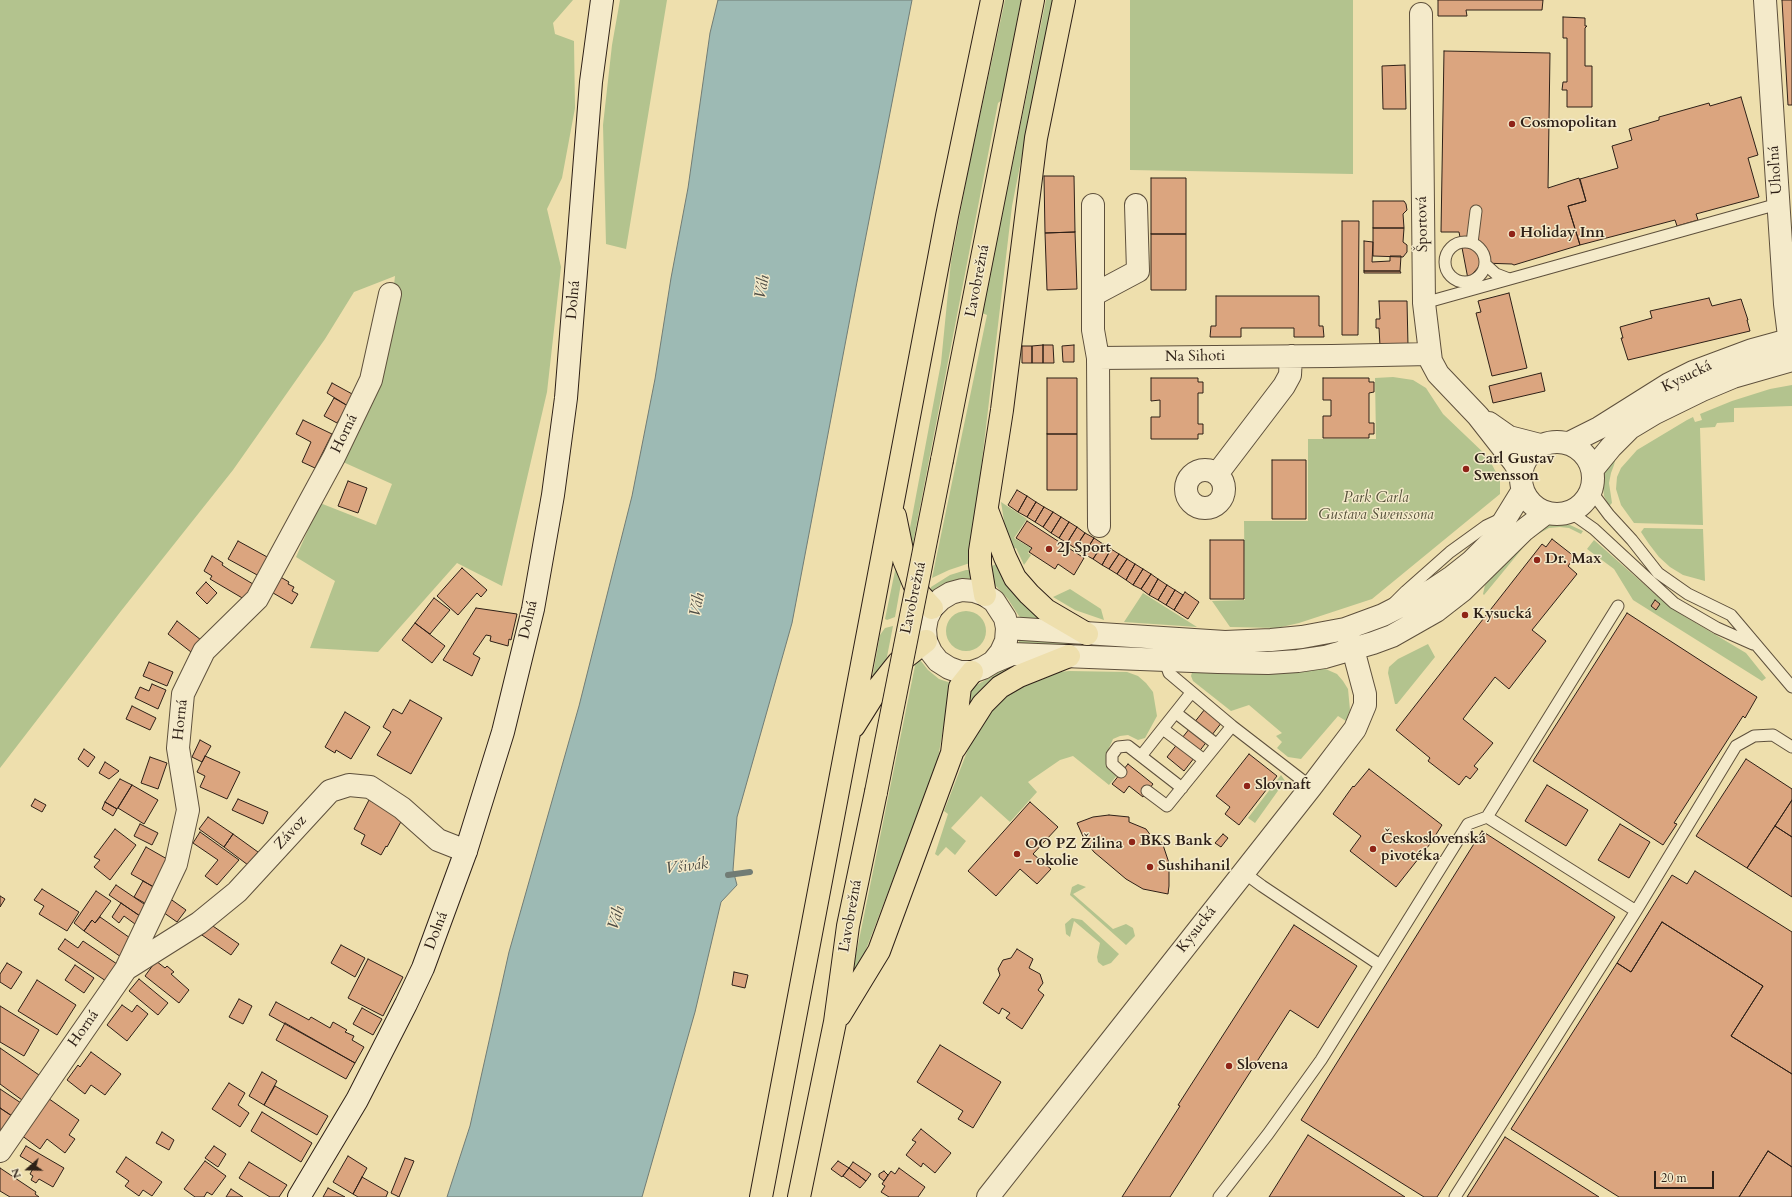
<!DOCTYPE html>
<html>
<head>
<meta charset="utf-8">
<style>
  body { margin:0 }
  #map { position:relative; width:1792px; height:1197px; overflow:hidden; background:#eedfad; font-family:Cardo,serif }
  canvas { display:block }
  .north { position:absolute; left:8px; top:1149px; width:40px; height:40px; -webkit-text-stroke:3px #f4eaca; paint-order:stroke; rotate:250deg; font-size:11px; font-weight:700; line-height:16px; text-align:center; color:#2e2017 }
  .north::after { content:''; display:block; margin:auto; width:14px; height:18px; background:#2e2017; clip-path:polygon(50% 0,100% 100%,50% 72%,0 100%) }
  .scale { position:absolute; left:1654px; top:1171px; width:60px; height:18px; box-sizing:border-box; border:2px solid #2e2017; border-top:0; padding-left:5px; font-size:12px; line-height:14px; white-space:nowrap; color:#2e2017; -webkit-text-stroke:3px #f4eaca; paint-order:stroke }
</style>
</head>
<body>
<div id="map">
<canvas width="1792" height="1197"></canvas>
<div class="north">N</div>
<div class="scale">20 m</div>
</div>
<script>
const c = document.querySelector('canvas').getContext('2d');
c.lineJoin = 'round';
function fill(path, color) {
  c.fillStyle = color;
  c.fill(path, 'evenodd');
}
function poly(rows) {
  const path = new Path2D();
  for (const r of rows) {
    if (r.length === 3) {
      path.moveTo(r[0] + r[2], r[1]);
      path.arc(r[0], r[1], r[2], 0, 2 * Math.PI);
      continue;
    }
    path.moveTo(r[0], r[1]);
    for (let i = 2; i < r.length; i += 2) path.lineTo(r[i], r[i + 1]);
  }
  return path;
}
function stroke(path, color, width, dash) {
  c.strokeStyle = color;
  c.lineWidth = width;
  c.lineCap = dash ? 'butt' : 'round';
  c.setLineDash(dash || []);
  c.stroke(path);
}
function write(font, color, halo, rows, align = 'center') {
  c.font = font + ' Cardo,serif';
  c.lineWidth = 3;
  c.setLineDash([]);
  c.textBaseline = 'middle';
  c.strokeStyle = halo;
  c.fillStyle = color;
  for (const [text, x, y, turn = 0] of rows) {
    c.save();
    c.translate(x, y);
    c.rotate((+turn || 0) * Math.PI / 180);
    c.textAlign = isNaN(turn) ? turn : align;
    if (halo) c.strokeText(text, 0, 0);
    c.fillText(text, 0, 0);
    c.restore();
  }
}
fill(poly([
  [0,0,573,0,553,23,555,34,574,41,575,108,562,178,547,209,561,267,547,392,502,586,457,563,378,652,310,648,335,581,296,557,320,503,376,525,392,484,343,462,386,354,395,276,354,292,325,339,233,470,121,611,0,768],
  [620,0,667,0,626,249,606,244,603,125,612,45],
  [1005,0,1021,0,1002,100,998,103,907,574,906,549,941,363,951,262,968,171],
  [1046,0,1053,0,1012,206,970,563,949,570,932,578,987,315,982,313],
  [1130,0,1353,0,1353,174,1130,170],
  [1393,377,1413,380,1426,388,1443,414,1488,457,1500,480,1500,494,1372,599,1299,623,1277,628,1230,627,1212,601,1245,600,1244,521,1308,521,1308,439,1376,439,1375,378],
  [1792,385,1792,406,1734,408,1734,422,1717,423,1715,427,1700,428,1703,525,1634,523,1621,505,1616,489,1617,477,1621,468,1637,450,1687,420,1693,417,1695,422,1702,420,1700,414,1732,401,1770,389],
  [1612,458,1615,461,1614,465,1611,473,1609,483,1612,503,1609,506,1604,496,1603,486,1603,476],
  [1001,502,1027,519,1014,538,1031,548,1028,553,1031,555,1024,565,1016,548,1012,549,1006,534],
  [1560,524,1570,525,1583,531,1581,534,1569,528,1560,527,1549,528,1538,534,1536,531,1547,525],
  [1644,528,1703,529,1705,581,1683,575,1670,567,1659,557,1649,544,1641,532],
  [1594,540,1655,594,1684,616,1746,653,1766,678,1762,681,1633,600,1614,569,1587,549],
  [1526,544,1484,595,1483,594,1485,585,1509,556],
  [998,563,1050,622,1027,622,1019,616,1008,599,993,583,988,568],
  [896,566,902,578,895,617,887,620,885,619],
  [966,570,971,570,972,577,970,579,962,578,944,584,935,589,929,595,931,587,950,575],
  [1070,589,1101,609,1104,620,1075,610,1053,597],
  [1143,593,1197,627,1124,622],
  [966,631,20],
  [893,626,885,667,872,679,880,635,885,628],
  [1019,638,1096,643,1096,647,1019,647],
  [1428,644,1435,657,1397,704,1395,704,1388,673,1389,667,1398,659],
  [917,656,928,670,939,679,951,683,937,764,852,986,850,984],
  [1025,660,967,715,963,705,971,688,993,676,1003,669],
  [1321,667,1337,674,1343,681,1348,689,1350,710,1346,721,1338,716,1301,759,1288,757,1277,748,1282,742,1276,736,1282,733,1249,705,1231,711,1193,681,1191,676,1193,669],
  [1069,671,1127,672,1138,676,1146,683,1153,692,1157,716,1145,738,1138,740,1128,735,1120,736,1113,739,1109,748,1108,756,1119,773,1109,785,1073,756,1060,760,1028,782,1037,792,1010,822,981,796,951,828,966,841,955,855,946,847,938,856,935,854,948,814,944,811,972,739,988,713,1002,696,1050,673],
  [1281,775,1285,781,1255,823,1248,818],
  [1078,884,1086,887,1073,894,1113,929,1126,924,1133,928,1135,936,1126,945,1070,895,1072,887],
  [1072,918,1082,920,1119,954,1111,963,1103,966,1098,962,1097,957,1100,943,1074,921,1070,937,1066,934,1065,924]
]), '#b3c38e');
const water = poly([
  [718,0,912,0,856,287,792,623,737,817,733,870,737,885,721,902,695,1012,642,1197,447,1197,470,1126,509,952,579,706,632,496,655,379,671,278,688,188,710,33,718,0]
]);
fill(water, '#9dbab4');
stroke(water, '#717c75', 1);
stroke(poly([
  [728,875,750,872]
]), '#717c75', 6);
const building = poly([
  [1438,0,1543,0,1542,10,1466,10,1467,16,1438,16,1438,0],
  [1782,0,1792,0,1792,105,1788,105,1782,0],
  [1563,17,1585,18,1585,26,1587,26,1585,28,1585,66,1592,66,1592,107,1567,107,1567,90,1562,90,1563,82,1567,82,1567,38,1563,38,1563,17],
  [1444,51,1550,53,1548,188,1579,178,1586,201,1568,206,1580,245,1514,265,1512,264,1482,263,1468,279,1459,232,1441,232,1444,51],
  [1405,65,1406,109,1383,109,1382,66,1405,65],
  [1741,97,1758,155,1748,158,1759,197,1696,214,1698,220,1677,226,1675,220,1580,245,1568,206,1586,201,1580,179,1618,168,1612,146,1632,140,1629,129,1659,120,1659,117,1709,103,1710,106,1741,97],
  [1044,176,1074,176,1075,232,1045,233,1044,176],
  [1151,178,1186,178,1186,234,1151,234,1151,178],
  [1373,201,1404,201,1406,204,1407,210,1403,214,1404,228,1373,228,1373,201],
  [1342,221,1359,221,1358,335,1342,335,1342,221],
  [1373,228,1404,228,1403,242,1407,245,1407,252,1403,257,1373,256,1373,228],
  [1075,232,1077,289,1047,290,1045,233,1075,232],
  [1151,234,1186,234,1186,290,1151,290,1151,234],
  [1364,241,1373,242,1372,262,1390,261,1390,256,1401,256,1400,271,1364,271,1364,241],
  [1364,271,1400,271,1401,273,1364,273,1364,271],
  [1509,293,1527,368,1492,376,1476,313,1481,312,1478,301,1509,293],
  [1216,296,1319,296,1319,326,1323,326,1324,337,1294,337,1294,328,1241,328,1241,337,1210,337,1211,326,1216,326,1216,296],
  [1709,298,1712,306,1741,299,1748,320,1747,320,1750,331,1628,360,1621,338,1623,338,1620,327,1652,318,1650,311,1709,298],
  [1379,301,1407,301,1408,346,1380,346,1379,328,1376,328,1376,319,1380,319,1379,301],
  [1043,345,1043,363,1032,363,1032,346,1043,345],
  [1043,345,1053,345,1054,363,1043,363,1043,345],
  [1074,345,1074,362,1063,362,1062,346,1074,345],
  [1022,346,1032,346,1032,363,1022,363,1022,346],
  [1541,373,1545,391,1493,403,1489,386,1541,373],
  [1047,378,1077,378,1077,434,1047,434,1047,378],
  [1151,378,1198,378,1198,382,1203,382,1203,393,1198,393,1198,424,1203,424,1203,434,1198,434,1198,439,1151,439,1151,417,1160,417,1160,400,1151,401,1151,378],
  [1323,378,1369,378,1369,382,1374,382,1374,392,1369,393,1369,423,1374,423,1374,434,1369,434,1369,438,1323,438,1323,416,1331,416,1331,400,1323,400,1323,378],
  [332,383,354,395,348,406,327,393,332,383],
  [334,398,348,406,337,423,324,416,334,398],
  [303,420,332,434,315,468,302,462,311,442,296,434,303,420],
  [1047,434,1077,434,1077,490,1047,490,1047,434],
  [1272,460,1306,460,1306,519,1272,519,1272,460],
  [348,481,367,488,358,513,338,506,348,481],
  [1017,490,1027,496,1018,512,1008,505,1017,490],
  [1027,496,1036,502,1027,517,1018,512,1027,496],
  [1036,502,1044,507,1035,522,1027,517,1036,502],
  [1044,507,1053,512,1043,527,1035,522,1044,507],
  [1053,512,1061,517,1051,533,1043,527,1053,512],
  [1061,517,1069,522,1059,538,1051,533,1061,517],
  [1027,521,1084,558,1074,575,1058,564,1055,569,1029,552,1032,548,1016,538,1027,521],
  [1069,522,1077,527,1067,543,1059,538,1069,522],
  [1077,527,1085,533,1075,548,1067,543,1077,527],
  [1085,533,1094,538,1084,554,1075,548,1085,533],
  [1094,538,1103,544,1093,559,1084,554,1094,538],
  [1552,539,1575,557,1568,566,1577,574,1532,630,1546,641,1509,689,1495,677,1463,719,1493,743,1474,766,1478,769,1470,779,1466,776,1459,785,1428,761,1430,758,1396,730,1542,544,1546,547,1552,539],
  [1210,540,1244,540,1244,599,1210,599,1210,540],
  [238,541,269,558,259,576,228,559,238,541],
  [1103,544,1111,549,1102,565,1093,559,1103,544],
  [1111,549,1119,554,1109,569,1102,565,1111,549],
  [1119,554,1127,559,1117,574,1109,569,1119,554],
  [212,556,223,563,222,565,231,571,253,584,244,599,210,579,212,576,204,571,212,556],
  [1127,559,1135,564,1126,580,1117,574,1127,559],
  [1135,564,1143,569,1133,585,1126,580,1135,564],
  [462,568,487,590,481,597,477,593,458,615,437,596,462,568],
  [1143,569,1151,574,1141,589,1133,585,1143,569],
  [1151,574,1158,579,1149,595,1141,589,1151,574],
  [277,575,289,582,288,584,294,587,292,591,298,594,292,604,268,590,277,575],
  [1158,579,1167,585,1158,600,1149,595,1158,579],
  [206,582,217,593,207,604,196,593,206,582],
  [1167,585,1175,590,1166,605,1158,600,1167,585],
  [1175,590,1183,595,1174,610,1166,605,1175,590],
  [1185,592,1199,602,1188,619,1174,610,1185,592],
  [434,598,450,610,430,634,415,623,434,598],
  [1655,600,1660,604,1656,610,1651,606,1655,600],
  [476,608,517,614,511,640,509,639,508,646,490,641,491,636,486,635,473,654,480,658,472,676,443,660,476,608],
  [1627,613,1757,697,1745,718,1743,716,1674,823,1677,824,1663,845,1533,761,1627,613],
  [177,621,201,640,191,652,168,634,177,621],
  [415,623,445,646,432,663,402,640,415,623],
  [149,662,173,672,167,686,143,676,149,662],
  [152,684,166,690,158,709,135,698,140,687,149,691,152,684],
  [410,700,442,718,411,774,377,755,391,732,383,727,393,709,402,714,410,700],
  [132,706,156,718,150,730,126,719,132,706],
  [1205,709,1222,722,1184,771,1167,757,1205,709],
  [345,712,370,727,351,759,336,750,335,753,325,747,345,712],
  [200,740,211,746,202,762,192,757,200,740],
  [84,749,95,757,88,767,78,759,84,749],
  [1249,754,1277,776,1239,825,1225,814,1230,807,1216,796,1249,754],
  [205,756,240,772,227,799,200,787,205,776,197,772,205,756],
  [150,757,167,763,158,789,141,783,150,757],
  [1746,759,1792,789,1792,800,1747,868,1696,836,1746,759],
  [105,762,119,771,109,779,99,773,105,762],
  [1128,764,1153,784,1143,797,1129,786,1124,793,1112,784,1128,764],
  [1369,769,1442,825,1430,844,1396,887,1350,851,1361,836,1333,814,1353,786,1354,787,1369,769],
  [120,779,132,785,117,809,105,802,120,779],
  [132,785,158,800,144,824,118,808,132,785],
  [1547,785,1588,810,1566,846,1525,821,1547,785],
  [35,799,46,805,42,812,31,806,35,799],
  [238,799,268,812,263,824,232,810,238,799],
  [369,800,403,818,387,847,386,846,381,855,361,844,365,835,354,829,369,800],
  [1792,800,1792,837,1775,826,1792,800],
  [105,802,117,809,113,816,102,809,105,802],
  [1030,802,1058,827,1033,854,1051,869,1037,884,1020,869,996,896,968,871,1030,802],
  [1109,815,1129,817,1129,822,1146,829,1157,844,1162,842,1169,863,1169,886,1168,894,1143,889,1126,879,1094,852,1085,841,1077,823,1093,817,1109,815],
  [208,817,233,834,224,847,199,829,208,817],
  [140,824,158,833,152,845,134,836,140,824],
  [1620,824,1650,842,1629,878,1598,860,1620,824],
  [1775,826,1792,837,1792,897,1747,868,1775,826],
  [115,829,136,845,110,880,94,867,100,860,94,857,115,829],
  [1482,831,1615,917,1437,1197,1424,1197,1301,1120,1482,831],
  [200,832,239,860,217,885,205,876,218,860,193,843,200,832],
  [233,834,258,852,248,865,224,847,233,834],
  [1223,834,1228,838,1221,847,1215,843,1223,834],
  [146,847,174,863,159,890,131,874,146,847],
  [1695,871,1792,932,1792,1074,1731,1036,1763,986,1662,922,1631,972,1617,963,1672,875,1687,884,1695,871],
  [143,881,159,890,150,906,134,897,143,881],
  [116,885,147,906,140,916,109,895,116,885],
  [42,889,79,912,67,931,39,914,44,906,34,900,42,889],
  [96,891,111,901,95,923,92,920,84,931,74,923,96,891],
  [0,896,5,899,0,907,0,896],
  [169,898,186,910,177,922,160,910,169,898],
  [121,903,140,916,135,924,124,916,119,923,112,917,121,903],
  [100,917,133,940,121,957,84,931,92,920,95,923,100,917],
  [207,922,239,944,231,955,199,933,207,922],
  [1662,922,1763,986,1731,1036,1792,1074,1792,1167,1768,1151,1739,1197,1619,1197,1511,1129,1617,963,1631,972,1662,922],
  [1294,925,1357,966,1318,1028,1290,1010,1170,1197,1122,1197,1180,1106,1178,1105,1294,925],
  [65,939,78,948,83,941,117,964,106,981,58,949,65,939],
  [341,945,365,958,355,977,331,963,341,945],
  [1017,949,1033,959,1029,968,1040,974,1043,983,1038,990,1044,995,1022,1029,1006,1018,1010,1013,1002,1008,999,1014,983,1003,1000,975,998,969,1003,960,1011,958,1017,949],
  [368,959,403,977,383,1016,348,998,368,959],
  [156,961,165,968,167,966,174,972,171,974,189,990,179,1003,145,976,156,961],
  [7,963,22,972,11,989,0,982,0,974,7,963],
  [75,965,94,978,84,993,65,980,75,965],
  [734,972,748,975,745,988,732,985,734,972],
  [139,979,168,1003,158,1015,129,991,139,979],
  [37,980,76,1005,57,1035,18,1011,37,980],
  [239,999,252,1006,243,1024,229,1017,239,999],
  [276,1002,309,1020,311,1017,330,1028,333,1022,347,1030,345,1032,354,1036,352,1040,364,1047,355,1063,269,1015,276,1002],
  [122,1005,132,1012,137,1005,148,1014,127,1041,107,1025,122,1005],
  [0,1006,39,1030,24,1056,0,1042,0,1006],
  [362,1008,382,1019,373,1035,353,1024,362,1008],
  [285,1023,355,1063,346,1079,276,1040,285,1023],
  [940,1045,1001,1082,973,1128,958,1119,963,1111,917,1082,940,1045],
  [0,1048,39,1075,22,1100,0,1084,0,1048],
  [91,1052,121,1074,105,1095,91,1085,85,1094,67,1080,78,1065,80,1067,91,1052],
  [262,1072,277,1081,264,1105,249,1096,262,1072],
  [229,1083,245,1093,238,1105,249,1113,240,1127,212,1109,229,1083],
  [275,1086,328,1116,317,1135,264,1105,275,1086],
  [0,1089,21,1103,12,1116,0,1108,0,1089],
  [45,1096,79,1120,69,1135,75,1139,65,1153,47,1139,40,1149,21,1135,45,1096],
  [0,1108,12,1116,2,1131,0,1130,0,1108],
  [262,1112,312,1143,301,1162,251,1131,262,1112],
  [921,1129,951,1153,935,1173,923,1163,921,1167,906,1155,916,1142,912,1140,921,1129],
  [162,1132,174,1140,169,1150,156,1143,162,1132],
  [1308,1135,1405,1197,1269,1197,1308,1135],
  [1505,1137,1599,1197,1467,1197,1505,1137],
  [26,1146,64,1168,53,1187,39,1179,36,1183,31,1180,33,1176,30,1174,35,1165,20,1156,26,1146],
  [214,1146,226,1154,218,1167,205,1158,214,1146],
  [1768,1151,1792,1167,1792,1197,1739,1197,1768,1151],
  [348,1156,367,1168,353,1194,333,1182,348,1156],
  [126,1157,162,1182,152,1196,143,1190,139,1196,125,1186,129,1181,116,1172,126,1157],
  [405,1158,414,1161,399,1197,391,1193,405,1158],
  [205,1161,226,1176,212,1195,207,1192,204,1197,195,1197,184,1189,205,1161],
  [838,1161,849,1168,842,1177,831,1169,838,1161],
  [249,1162,287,1185,279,1197,270,1197,239,1178,249,1162],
  [853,1162,871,1174,866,1181,849,1168,853,1162],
  [0,1168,36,1192,35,1194,39,1197,10,1197,0,1191,0,1168],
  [849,1168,866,1181,860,1188,843,1176,849,1168],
  [899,1168,925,1187,918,1197,889,1197,881,1192,885,1186,882,1184,891,1171,895,1174,899,1168],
  [884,1171,888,1175,884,1181,879,1177,879,1174,884,1171],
  [362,1177,388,1192,386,1197,358,1197,353,1194,362,1177],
  [328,1188,345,1197,323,1197,328,1188],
  [231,1189,243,1197,226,1197,231,1189]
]);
fill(building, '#dba57f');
stroke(building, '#2e2017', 1);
const service = poly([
  [1465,262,20],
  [1472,243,1476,211],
  [1485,264,1496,274,1509,279],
  [1424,303,1778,204],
  [1591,491,1609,515,1632,540,1658,573,1688,594,1731,615,1792,687],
  [1570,512,1594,529,1674,603,1717,628,1753,644],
  [1394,603,1406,591,1450,552,1486,526,1503,518],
  [1165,657,1164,659,1169,673,1232,726,1311,787],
  [1176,713,1216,744],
  [1163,729,1204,760],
  [1141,756,1191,693],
  [1121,772,1112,764,1112,755,1118,747,1128,746,1182,788],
  [1147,791,1167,806,1232,726],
  [1487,817,1618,606],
  [1243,872,1262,886,1380,965],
  [1219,1197,1268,1134,1321,1060,1468,824,1487,817,1636,911],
  [1455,1197,1636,911,1736,746,1754,736,1773,735,1792,747]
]);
const minor = poly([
  [1765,0,1785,304,1792,360],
  [1421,14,1424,303,1431,361,1438,374,1478,416,1514,462,1521,473],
  [1093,205,1093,330,1098,358,1099,526],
  [1093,295,1138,271,1136,205],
  [1098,358,1332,356,1430,354],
  [1489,423,1509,437,1540,445],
  [1557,478,36],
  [1569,443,1599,428,1669,384,1693,372,1752,350,1792,339],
  [1593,469,1611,447,1630,428,1655,413,1702,390,1733,377,1792,360],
  [1205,489,19],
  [1217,474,1284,386,1290,375,1291,356],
  [1007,628,1225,642,1271,640,1302,637,1345,629,1383,615,1434,589,1452,577,1471,562,1491,542,1523,490],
  [993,662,1001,652,1006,641,1007,628,1005,618,994,601,985,595,974,591,962,590,951,593,941,599,932,608,927,618,925,629,926,641,931,652,938,661,949,668,960,672,972,672,983,668,993,662,1012,654,1218,662,1268,663,1298,661,1325,657,1373,643,1392,636,1436,611,1463,590,1524,530,1546,513],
  [126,969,199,923,237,892,330,791,349,785,370,787,402,808,438,840,466,851],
  [0,1151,126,969,176,864,188,810,178,748,183,694,204,651,257,599,334,457,371,380,390,294],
  [988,1197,1311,787,1355,729,1365,705,1365,694,1353,649,1345,629]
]);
const secondary = poly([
  [299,1197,357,1100,406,1004,423,968,466,851,503,732,533,609,553,495,566,398,591,82,602,0]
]);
const primary = poly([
  [942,460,1033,0],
  [987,510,1005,557,1015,578,1029,594,1046,610,1087,634],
  [895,516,904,560,914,584,920,595,932,608],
  [985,595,980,565,980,551,1002,410,1036,138,1064,0],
  [854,726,878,688,898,663,926,641],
  [955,748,983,704,1000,687,1019,676,1069,656],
  [840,1015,879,951,952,753,960,687,972,672],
  [761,1197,947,216,992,0],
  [799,1197,835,1022,848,926,876,792]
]);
stroke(service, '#5e503c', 13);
stroke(minor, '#5e503c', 24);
stroke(secondary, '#2e2017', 24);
stroke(primary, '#2e2017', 24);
stroke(service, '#f4eaca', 11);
stroke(minor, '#f4eaca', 22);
stroke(secondary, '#f4eaca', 22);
stroke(primary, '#eedfad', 22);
const primaryBridge = poly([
  [876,792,942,460]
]);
stroke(primaryBridge, '#2e2017', 24, []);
stroke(primaryBridge, '#eedfad', 22);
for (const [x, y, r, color] of [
  [1512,124,4,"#8f2418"],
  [1512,234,4,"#8f2418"],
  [1466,469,4,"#8f2418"],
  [1049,549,4,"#8f2418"],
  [1537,560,4,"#8f2418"],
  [1465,615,4,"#8f2418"],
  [1247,786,4,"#8f2418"],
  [1132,842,4,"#8f2418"],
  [1373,849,4,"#8f2418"],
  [1017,854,4,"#8f2418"],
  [1150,867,4,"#8f2418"],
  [1229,1066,4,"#8f2418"]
]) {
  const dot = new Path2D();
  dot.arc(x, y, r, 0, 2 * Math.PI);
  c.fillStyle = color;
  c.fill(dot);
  stroke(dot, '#f4eaca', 1.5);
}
write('bold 15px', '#2e2017', '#f4eaca', [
  ["Cosmopolitan",1520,124],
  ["Holiday Inn",1520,234],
  ["Carl Gustav",1474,460],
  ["Swensson",1474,477],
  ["2J Sport",1057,549],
  ["Dr. Max",1545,560],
  ["Kysucká",1473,615],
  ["Slovnaft",1255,786],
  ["Československá",1381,840],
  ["pivotéka",1381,857],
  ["BKS Bank",1140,842],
  ["OO PZ Žilina",1025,845],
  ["- okolie",1025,862],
  ["Sushihanil",1158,867],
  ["Slovena",1237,1066]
], 'left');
write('15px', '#2e2017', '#f4eaca', [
  ["Uhoľná",1776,170,-94],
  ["Športová",1423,224,-91],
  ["Ľavobrežná",978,281,-79],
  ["Dolná",574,300,-85],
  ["Na Sihoti",1195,357,-1],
  ["Kysucká",1687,377,-26],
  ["Horná",345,434,-64],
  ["Ľavobrežná",914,598,-78],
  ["Dolná",529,620,-77],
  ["Horná",181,720,-84],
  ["Závoz",291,833,-48],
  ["Ľavobrežná",851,916,-80],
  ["Kysucká",1197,930,-52],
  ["Dolná",437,931,-69],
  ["Horná",84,1029,-55]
]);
write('italic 15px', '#56513b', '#f4eaca', [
  ["Park Carla",1376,499],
  ["Gustava Swenssona",1376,516]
]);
write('italic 16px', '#4f4e46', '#f4eaca', [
  ["Váh",763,287,-80],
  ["Váh",698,605,-78],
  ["Všivák",687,867,-7],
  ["Váh",617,918,-73]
]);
</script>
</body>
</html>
